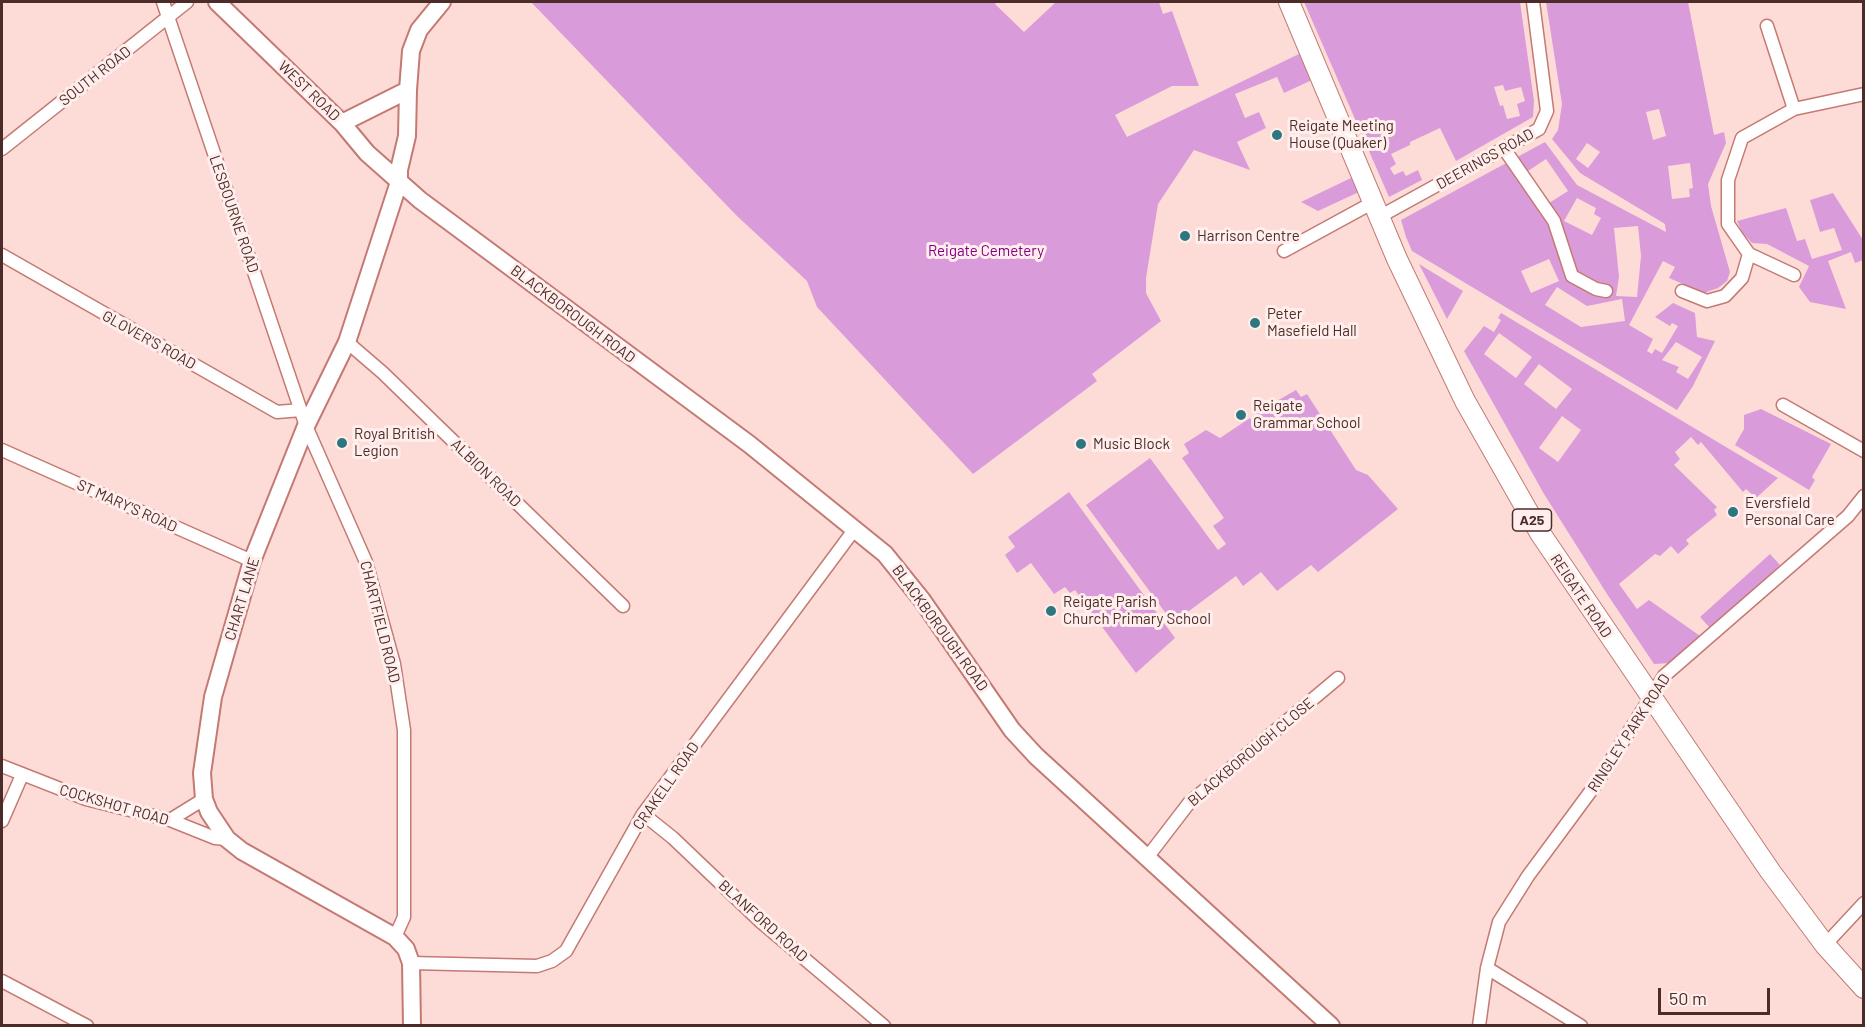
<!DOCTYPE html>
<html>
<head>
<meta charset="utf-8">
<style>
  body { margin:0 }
  #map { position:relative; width:1865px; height:1027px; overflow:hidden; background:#fddcd8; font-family:Barlow,sans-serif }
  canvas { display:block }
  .frame { position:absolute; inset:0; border:3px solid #4b2c29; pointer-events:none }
  .scale { position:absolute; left:1658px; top:988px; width:112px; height:27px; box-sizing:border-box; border:3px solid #4b2c29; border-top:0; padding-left:8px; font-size:18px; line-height:21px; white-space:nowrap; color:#4b2c29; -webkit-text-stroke:4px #ffeeec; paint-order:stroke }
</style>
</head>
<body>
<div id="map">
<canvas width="1865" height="1027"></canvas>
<div class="frame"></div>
<div class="scale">50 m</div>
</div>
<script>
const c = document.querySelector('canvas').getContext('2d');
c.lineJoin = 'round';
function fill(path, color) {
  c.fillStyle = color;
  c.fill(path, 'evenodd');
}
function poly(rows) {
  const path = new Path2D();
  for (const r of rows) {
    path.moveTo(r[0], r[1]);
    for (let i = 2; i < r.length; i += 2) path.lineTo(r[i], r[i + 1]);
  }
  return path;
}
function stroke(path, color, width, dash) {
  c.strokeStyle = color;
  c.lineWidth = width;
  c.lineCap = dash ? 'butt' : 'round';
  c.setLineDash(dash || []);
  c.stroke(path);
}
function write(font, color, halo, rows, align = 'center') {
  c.font = font + ' Barlow,sans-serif';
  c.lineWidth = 6;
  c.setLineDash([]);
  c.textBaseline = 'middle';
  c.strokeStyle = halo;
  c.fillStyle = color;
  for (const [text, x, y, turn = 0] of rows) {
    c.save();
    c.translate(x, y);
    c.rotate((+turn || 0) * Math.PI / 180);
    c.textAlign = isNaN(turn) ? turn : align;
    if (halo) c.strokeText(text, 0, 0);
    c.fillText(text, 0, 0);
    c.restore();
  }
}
fill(poly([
  [531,2,997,2,995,4,1024,32,1056,2,1159,2,1163,14,1172,11,1199,86,1172,86,1115,115,1127,137,1301,53,1312,80,1284,93,1277,77,1235,94,1245,118,1259,112,1266,128,1237,142,1250,170,1194,150,1158,204,1146,278,1146,293,1161,321,1092,374,1097,381,973,474,817,307,807,281,736,215],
  [1304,2,1520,2,1534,101,1533,117,1456,161,1440,128,1410,142,1410,145,1391,154,1396,164,1390,168,1394,175,1403,171,1406,176,1418,170,1422,180,1389,197],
  [1503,85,1505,91,1521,87,1525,101,1517,104,1520,116,1507,119,1503,105,1500,106,1494,87],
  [1546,2,1688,2,1714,135,1724,132,1726,143,1708,184,1711,206,1730,272,1727,281,1718,288,1704,293,1669,278,1675,267,1663,261,1629,325,1653,339,1647,351,1652,354,1655,349,1662,353,1678,326,1672,323,1670,326,1655,317,1673,303,1695,313,1697,337,1715,341,1693,386,1677,410,1412,251,1406,237,1401,220,1545,142,1577,185,1666,232,1665,224,1580,173,1552,139,1558,130,1562,104],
  [1659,109,1666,136,1653,140,1646,112],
  [1587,143,1600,152,1588,168,1576,159],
  [1546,159,1568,191,1549,203,1528,171],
  [1690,163,1693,188,1689,189,1690,197,1672,199,1668,166],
  [1577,198,1596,208,1594,214,1601,218,1592,235,1564,221],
  [1638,226,1641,256,1637,297,1616,296,1619,277,1614,228],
  [1549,259,1559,281,1531,293,1521,271],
  [1557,287,1587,306,1622,299,1625,321,1581,327,1545,305],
  [1676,342,1702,357,1688,379,1676,372,1679,367,1662,360],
  [1353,177,1359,192,1318,211,1301,202],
  [1833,193,1863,240,1863,260,1855,263,1851,252,1828,261,1846,309,1810,302,1799,287,1809,266,1767,244,1752,243,1742,232,1737,221,1786,208,1797,241,1805,239,1812,259,1842,250,1834,228,1820,232,1810,200],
  [1419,264,1463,291,1447,319],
  [1501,313,1778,478,1756,498,1746,489,1743,492,1701,442,1698,445,1691,437,1675,452,1680,459,1674,465,1717,507,1714,510,1717,515,1686,540,1689,544,1678,554,1671,546,1660,556,1655,554,1619,584,1637,609,1649,600,1703,638,1671,663,1654,664,1607,594,1544,494,1464,351,1484,326,1494,332,1501,320,1498,318],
  [1499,333,1532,357,1516,378,1484,354],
  [1539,364,1572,389,1556,409,1524,384],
  [1562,416,1581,430,1558,462,1539,448],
  [1296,390,1301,397,1307,394,1356,470,1368,475,1398,509,1318,572,1311,565,1277,591,1261,572,1243,586,1236,576,1173,623,1086,505,1150,458,1218,550,1226,544,1213,526,1224,518,1182,458,1189,453,1184,444,1206,430,1220,438,1250,418,1255,425,1261,421,1256,413],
  [1761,409,1831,444,1812,477,1815,480,1809,490,1735,445,1744,429,1744,415],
  [1069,492,1175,638,1136,673,1075,590,1070,593,1065,587,1054,594,1031,563,1017,573,1005,555,1015,547,1008,537],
  [1770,554,1780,565,1710,628,1700,617]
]), '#da9bdb');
const street = poly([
  [163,2,306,426,366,562,394,664,404,730,404,917,395,937],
  [1794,109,1864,94],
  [2,149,187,2],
  [1505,150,1554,221,1572,276,1596,289,1606,291],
  [1379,217,1539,129,1547,111,1533,2],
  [1284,251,1372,203],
  [1749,254,1794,275],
  [2,255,277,412,301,410],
  [1682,291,1707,301,1725,296,1742,278,1749,254,1728,224,1728,180,1742,138,1794,109,1767,26],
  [347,342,383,373,623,606],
  [1783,405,1864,451],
  [2,450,252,561],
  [2,766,86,799,170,820,215,838,227,839],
  [643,814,673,838,761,922,884,1026],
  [170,820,204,799],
  [2,821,22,775],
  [1146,859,1189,803,1338,678],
  [1825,945,1864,903],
  [411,963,537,966,552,961,566,951,643,814,854,530],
  [1487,968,1581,1026],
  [2,981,87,1026],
  [1479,1026,1487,968,1499,922,1528,876,1596,784,1664,676,1848,516,1864,496]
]);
const secondary = poly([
  [217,2,342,123,367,153,420,200,749,444,885,554,922,600,1012,730,1036,756,1331,1026],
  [408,90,407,136,399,170,399,182,347,342,306,426,252,561,213,697,202,773,204,799,209,812,227,839,242,851,395,937,406,949,411,963,412,1026],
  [342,123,408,90,411,51,419,30,442,2]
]);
const primary = poly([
  [1289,2,1397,259,1465,401,1540,533,1770,871,1825,945,1864,988]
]);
stroke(street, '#c47a73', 15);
stroke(secondary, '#c47a73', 20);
stroke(primary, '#c47a73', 22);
stroke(street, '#fff', 12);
stroke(secondary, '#fff', 16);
stroke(primary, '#fff', 20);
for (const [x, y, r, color] of [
  [1277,135,6,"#2f7780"],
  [1185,236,6,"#2f7780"],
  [1255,323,6,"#2f7780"],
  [1241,415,6,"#2f7780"],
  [342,443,6,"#2f7780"],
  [1081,444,6,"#2f7780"],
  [1733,512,6,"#2f7780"],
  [1051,611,6,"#2f7780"]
]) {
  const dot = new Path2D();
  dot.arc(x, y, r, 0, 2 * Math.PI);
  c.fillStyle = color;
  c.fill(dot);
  stroke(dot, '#ffeeec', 2);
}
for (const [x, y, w] of [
  [1532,520,39]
]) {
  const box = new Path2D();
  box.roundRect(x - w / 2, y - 11, w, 22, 4.5);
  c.fillStyle = '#ffeeec';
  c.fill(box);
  stroke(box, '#4b2c29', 1.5);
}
write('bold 14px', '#4b2c29', null, [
  ["A25",1532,520]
]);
write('15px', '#4b2c29', '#ffeeec', [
  ["SOUTH ROAD",95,76,-38],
  ["WEST ROAD",309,91,44],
  ["DEERINGS ROAD",1485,159,-29],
  ["LESBOURNE ROAD",234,214,71],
  ["BLACKBOROUGH ROAD",573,314,37],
  ["GLOVER'S ROAD",149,340,29],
  ["ALBION ROAD",486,473,44],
  ["ST MARY'S ROAD",127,506,24],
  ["REIGATE ROAD",1581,596,56],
  ["CHART LANE",242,599,-73],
  ["CHARTFIELD ROAD",380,622,76],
  ["BLACKBOROUGH ROAD",940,628,54],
  ["RINGLEY PARK ROAD",1629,733,-57],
  ["BLACKBOROUGH CLOSE",1251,752,-40],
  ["CRAKELL ROAD",666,786,-55],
  ["COCKSHOT ROAD",114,805,16],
  ["BLANFORD ROAD",763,921,42]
]);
write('15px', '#4b2c29', '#ffeeec', [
  ["Reigate Meeting",1289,126],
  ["House (Quaker)",1289,143],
  ["Harrison Centre",1197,236],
  ["Peter",1267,314],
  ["Masefield Hall",1267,331],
  ["Reigate",1253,406],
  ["Grammar School",1253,423],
  ["Royal British",354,434],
  ["Legion",354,451],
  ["Music Block",1093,444],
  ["Eversfield",1745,503],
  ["Personal Care",1745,520],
  ["Reigate Parish",1063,602],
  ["Church Primary School",1063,619]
], 'left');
write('15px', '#810087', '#ffeeec', [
  ["Reigate Cemetery",986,251]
]);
</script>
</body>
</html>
